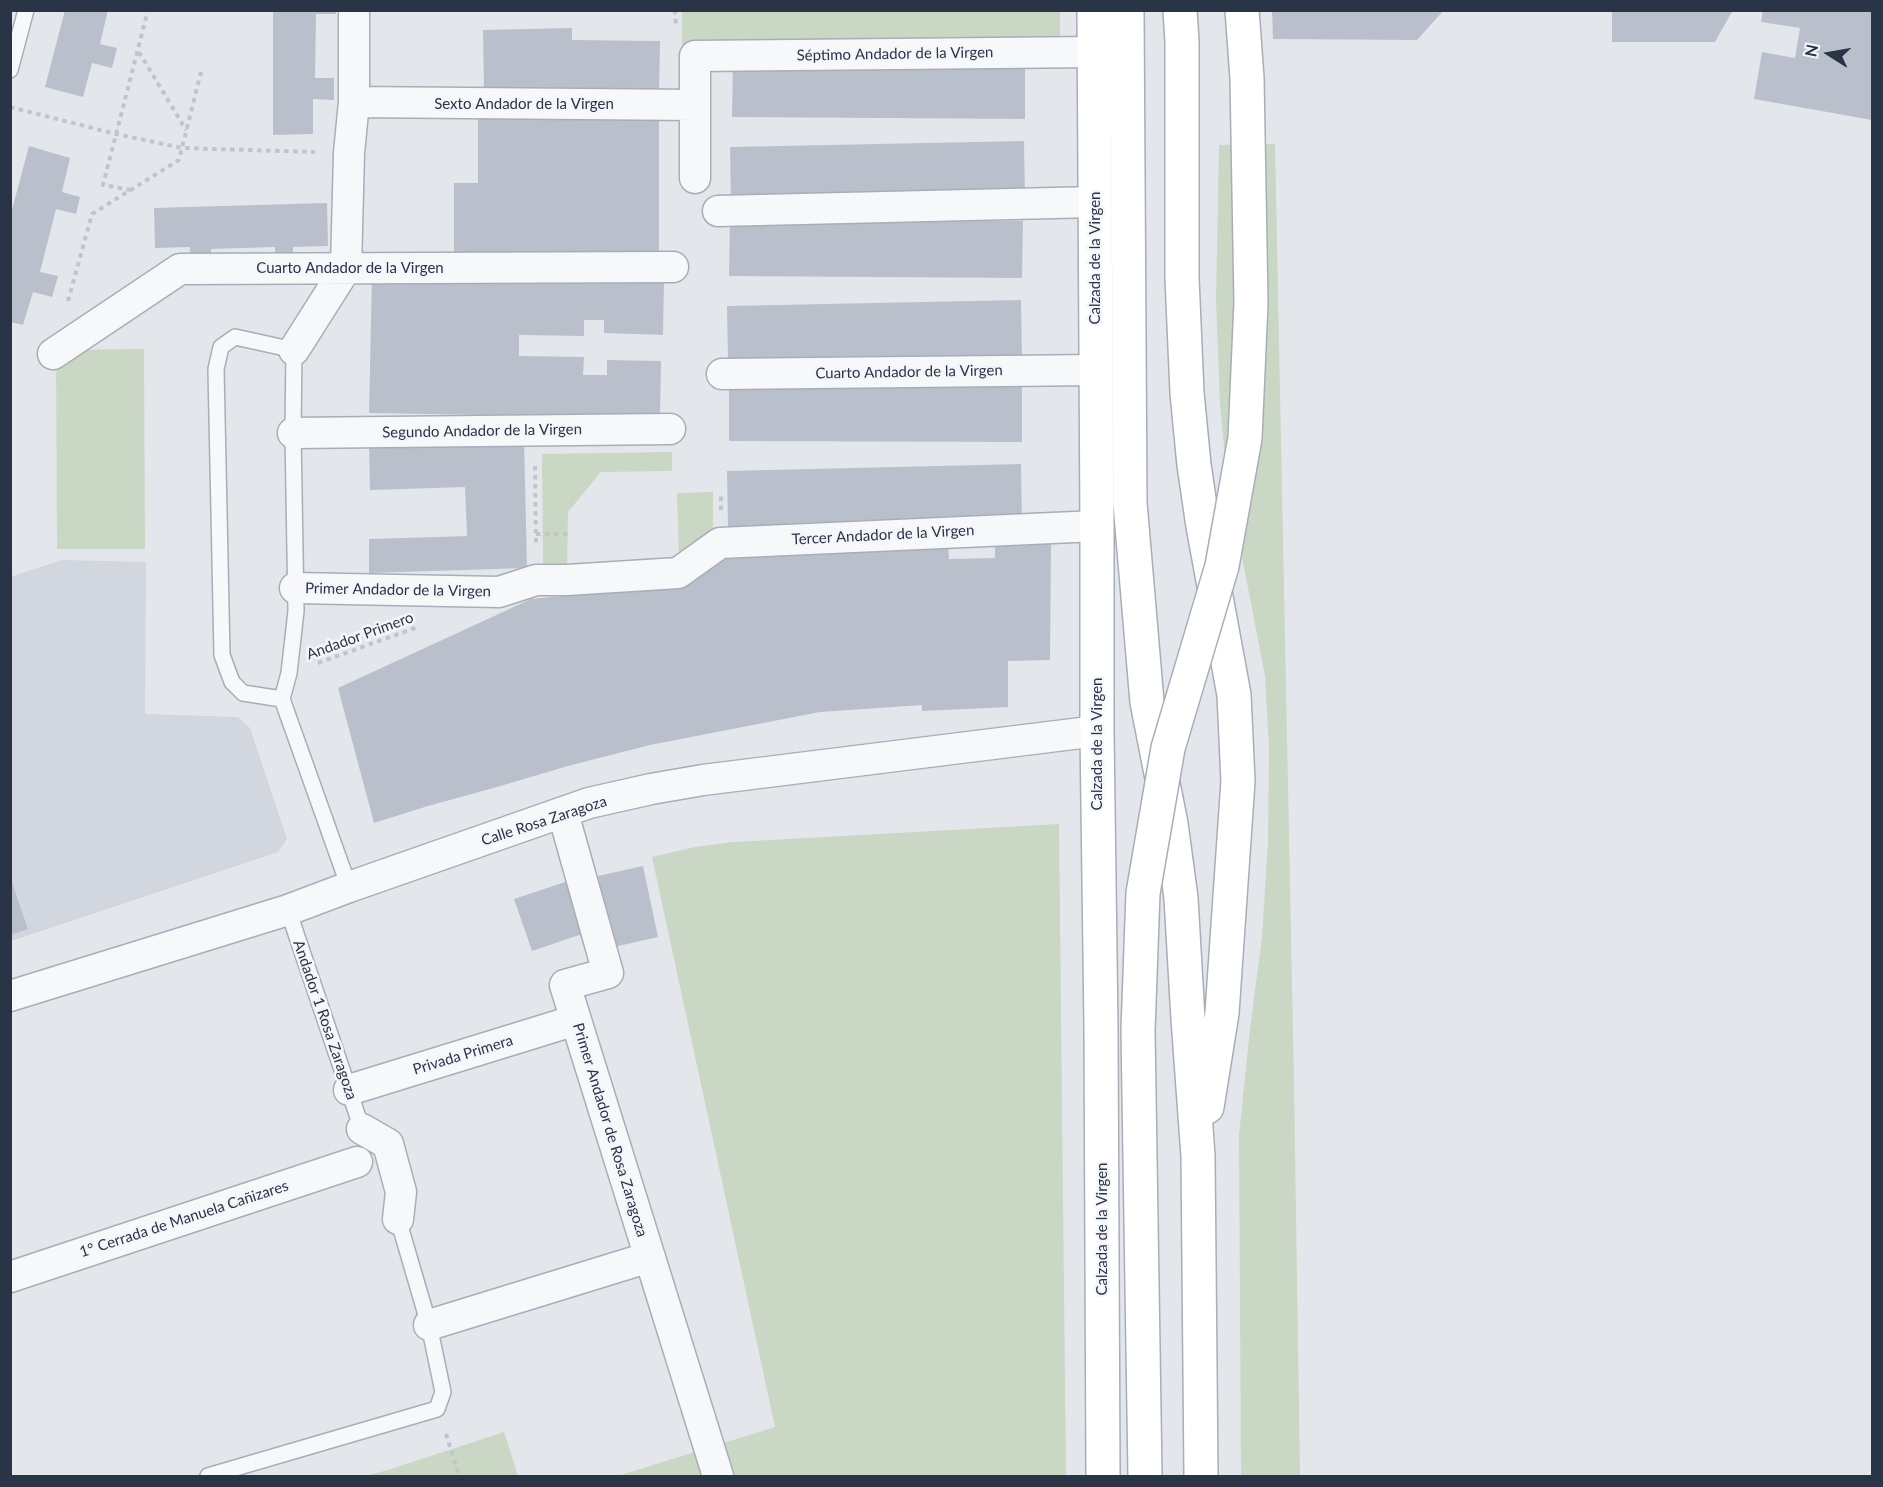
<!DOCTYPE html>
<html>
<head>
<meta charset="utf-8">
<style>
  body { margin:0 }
  #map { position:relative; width:1883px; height:1487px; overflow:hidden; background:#e3e7ec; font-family:Lato,sans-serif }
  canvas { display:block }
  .frame { position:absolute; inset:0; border:12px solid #293446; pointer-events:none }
  .north { position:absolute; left:1799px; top:24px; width:60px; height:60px; -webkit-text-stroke:4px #f4f6f9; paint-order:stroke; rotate:281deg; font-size:16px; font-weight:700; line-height:24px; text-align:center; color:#293446 }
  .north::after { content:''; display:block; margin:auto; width:21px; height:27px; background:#293446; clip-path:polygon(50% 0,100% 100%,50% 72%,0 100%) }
</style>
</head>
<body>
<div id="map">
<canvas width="1883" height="1487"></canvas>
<div class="frame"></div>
<div class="north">N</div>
</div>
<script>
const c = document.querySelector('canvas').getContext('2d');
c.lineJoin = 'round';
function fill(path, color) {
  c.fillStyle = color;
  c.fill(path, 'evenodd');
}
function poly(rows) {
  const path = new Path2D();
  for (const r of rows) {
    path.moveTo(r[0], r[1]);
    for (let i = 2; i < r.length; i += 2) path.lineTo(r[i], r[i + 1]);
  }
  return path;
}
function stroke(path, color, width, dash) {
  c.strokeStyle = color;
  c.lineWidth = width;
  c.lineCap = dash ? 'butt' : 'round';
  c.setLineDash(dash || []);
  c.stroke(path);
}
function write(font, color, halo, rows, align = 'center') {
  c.font = font + ' Lato,sans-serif';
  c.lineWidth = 5;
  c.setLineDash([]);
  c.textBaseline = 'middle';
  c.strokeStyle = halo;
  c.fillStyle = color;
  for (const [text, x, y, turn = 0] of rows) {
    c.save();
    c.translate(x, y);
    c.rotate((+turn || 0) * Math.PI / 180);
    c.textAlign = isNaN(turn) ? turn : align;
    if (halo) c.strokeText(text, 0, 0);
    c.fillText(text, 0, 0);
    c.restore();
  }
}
fill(poly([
  [62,560,146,562,145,714,238,717,250,728,287,839,278,852,11,941,10,577]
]), '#d1d6df');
fill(poly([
  [682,11,1060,11,1060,46,682,50],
  [1275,144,1294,1082,1300,1476,1241,1476,1239,1135,1250,1029,1262,937,1268,842,1269,748,1265,676,1227,479,1220,403,1216,301,1219,145],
  [144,349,145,549,57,549,56,350],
  [672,452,672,471,601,472,568,512,567,573,543,573,542,454],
  [713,492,713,540,679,559,677,493],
  [1059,824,1066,1476,618,1476,775,1427,652,857,695,847,734,842],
  [504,1432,518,1476,365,1476,388,1470]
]), '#c9d7c4');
fill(poly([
  [65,10,108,10,100,44,117,48,112,68,92,63,83,97,45,87],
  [273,10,336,10,336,14,316,14,315,78,334,78,334,100,313,99,313,134,273,135],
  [1272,10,1444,10,1417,40,1273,39],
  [1612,10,1733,10,1715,42,1612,42],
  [1763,10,1872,10,1872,120,1754,99,1762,52,1795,58,1800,28,1761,22],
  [572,28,572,40,660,41,659,90,484,91,483,30],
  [733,60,1025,62,1025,119,732,117],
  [478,117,659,117,659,253,454,254,454,183,478,183],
  [1024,141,1025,197,731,204,730,147],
  [29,146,70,158,62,192,80,197,76,214,56,209,40,272,58,276,52,297,33,292,23,325,10,322,10,217],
  [327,203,328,246,293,247,293,267,275,267,275,247,211,249,211,267,190,268,190,247,155,248,154,208],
  [730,218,1023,221,1022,278,729,276],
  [372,276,664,280,663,335,604,333,604,320,584,320,584,336,519,335,519,356,584,357,583,375,607,375,607,360,661,361,660,418,369,413],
  [1021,300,1022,357,728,362,727,306],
  [729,383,1022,386,1022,442,729,441],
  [524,440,527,568,369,573,369,539,467,536,465,487,370,490,369,445],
  [1021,464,1022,521,728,527,727,471],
  [1051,542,1050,660,1008,661,1008,707,922,711,922,705,820,712,650,745,568,766,497,787,428,806,374,823,338,688,531,599,591,593,731,547,948,543,949,559,995,558,995,543],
  [643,866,658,937,614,947,598,876],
  [10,877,28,929,10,935],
  [568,881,585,933,532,951,514,899]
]), '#bac0cb');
const lane = poly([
  [10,70,26,10],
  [282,699,243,693,232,682,222,655,216,369,221,347,235,337,294,350,293,433,296,611,289,673,282,699,349,887],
  [288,910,362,1129],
  [208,1476,437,1409,443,1392,429,1325,398,1219]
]);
const street = poly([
  [354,102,695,105],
  [695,178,695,56,1094,52],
  [718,211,1095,202],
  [294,350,346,268,349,153,354,102,354,10],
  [53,354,180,269,673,267],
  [722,374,1096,370],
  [293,433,670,429],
  [295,588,499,592,536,580,567,580,678,573,720,543,1097,526],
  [563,813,608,973,565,985,718,1476],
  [10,996,288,910,349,887,589,803,651,789,703,780,1097,731],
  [349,1090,576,1020],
  [362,1129,388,1144,401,1192,398,1219],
  [10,1277,357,1162],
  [429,1325,650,1257]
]);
const secondary = poly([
  [1094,10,1097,526,1097,731,1101,1029,1103,1476],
  [1127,10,1130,503,1147,702,1171,824,1181,898,1188,1019,1198,1156,1201,1476],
  [1180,10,1182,42,1182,278,1187,393,1194,465,1203,526,1234,695,1238,781,1222,1013,1207,1107]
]);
stroke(lane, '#a7aeb7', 18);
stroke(street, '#a7aeb7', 33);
stroke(secondary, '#a7aeb7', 36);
stroke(poly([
  [675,10,676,27],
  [139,52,186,130],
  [10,107,116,134,182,148,315,152],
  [131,190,103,185,148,10],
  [68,301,92,214,179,160,202,68],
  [535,466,536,545],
  [721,510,721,492],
  [536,534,568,534],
  [318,663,418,627],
  [446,1434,459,1476]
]), '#c1c5cb', 4, [4.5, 4.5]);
stroke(lane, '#f7f8fa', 15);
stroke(street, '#f7f8fa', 30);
stroke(secondary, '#fff', 33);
const secondaryBridge = poly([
  [1145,1476,1138,1030,1143,893,1168,748,1222,566,1245,438,1251,303,1247,78,1242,10]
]);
stroke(secondaryBridge, '#a7aeb7', 36, []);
stroke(secondaryBridge, '#fff', 33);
write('15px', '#293446', '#f4f6f9', [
  ["Séptimo Andador de la Virgen",895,54,-1],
  ["Sexto Andador de la Virgen",524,104],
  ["Calzada de la Virgen",1095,258,-90],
  ["Cuarto Andador de la Virgen",350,268],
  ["Cuarto Andador de la Virgen",909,372,-1],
  ["Segundo Andador de la Virgen",482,431,-1],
  ["Tercer Andador de la Virgen",883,535,-3],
  ["Primer Andador de la Virgen",398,590,1],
  ["Andador Primero",360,636,-20],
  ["Calzada de la Virgen",1097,744,-90],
  ["Calle Rosa Zaragoza",544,821,-18],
  ["Andador 1 Rosa Zaragoza",325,1020,71],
  ["Privada Primera",463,1055,-17],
  ["Primer Andador de Rosa Zaragoza",610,1130,73],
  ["1° Cerrada de Manuela Cañizares",184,1219,-18],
  ["Calzada de la Virgen",1102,1229,-90]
]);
</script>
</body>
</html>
